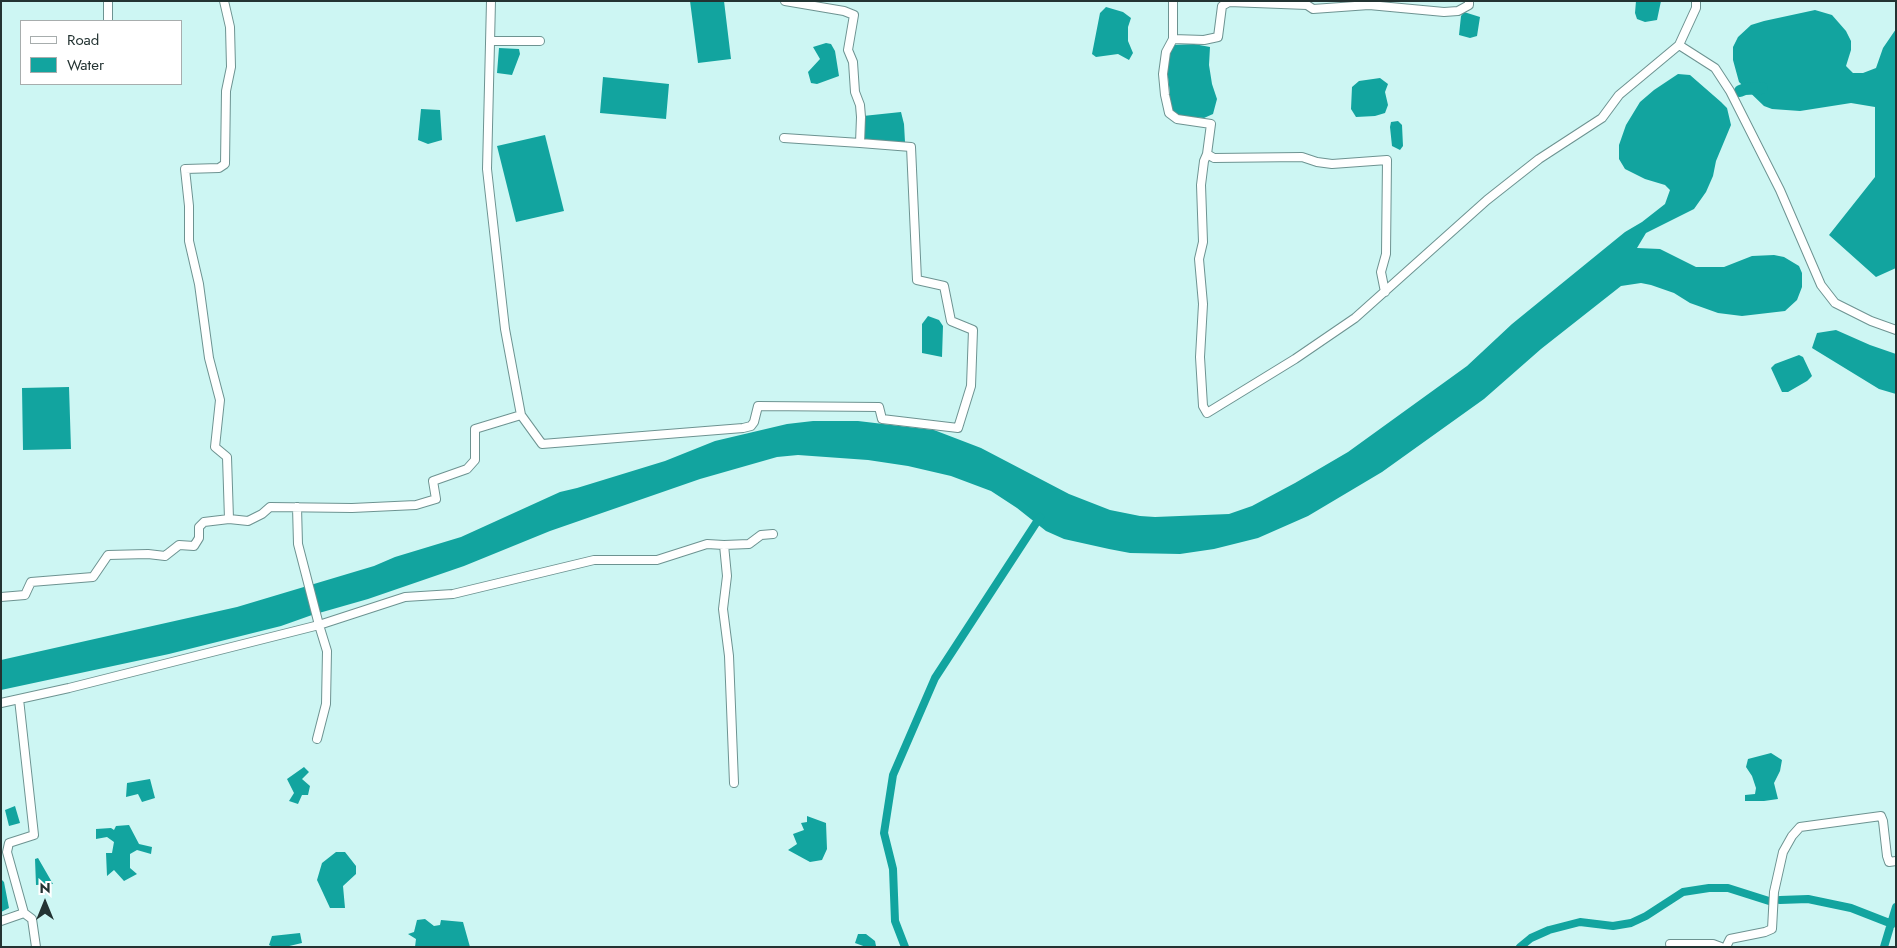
<!DOCTYPE html>
<html>
<head>
<meta charset="utf-8">
<style>
  body { margin:0 }
  #map { position:relative; width:1897px; height:948px; overflow:hidden; background:#cdf6f3; font-family:Jost,sans-serif }
  canvas { display:block }
  .frame { position:absolute; inset:0; border:2px solid #233332; pointer-events:none }
  .legend { position:absolute; left:20px; top:20px; width:162px; height:65px; box-sizing:border-box; background:#fff; border:1px solid #a7adad; margin:0; padding:6px 9px; list-style:none; font-size:15px; color:#233332 }
  .legend li { display:flex; align-items:center; gap:10px; height:25px }
  .legend b { width:25px; border:1px solid #a7adad }
  .north { position:absolute; left:20px; top:878px; width:50px; height:50px; -webkit-text-stroke:4px #fff; paint-order:stroke; rotate:0deg; font-size:14px; font-weight:700; line-height:20px; text-align:center; color:#233332 }
  .north::after { content:''; display:block; margin:auto; width:18px; height:22px; background:#233332; clip-path:polygon(50% 0,100% 100%,50% 72%,0 100%) }
</style>
</head>
<body>
<div id="map">
<canvas width="1897" height="948"></canvas>
<div class="frame"></div>
<ul class="legend">
<li><b style="height:6px;background:#fff"></b>Road</li>
<li><b style="height:14px;background:#12a49f"></b>Water</li>
</ul>
<div class="north">N</div>
</div>
<script>
const c = document.querySelector('canvas').getContext('2d');
c.lineJoin = 'round';
function fill(path, color) {
  c.fillStyle = color;
  c.fill(path, 'evenodd');
}
function poly(rows) {
  const path = new Path2D();
  for (const r of rows) {
    path.moveTo(r[0], r[1]);
    for (let i = 2; i < r.length; i += 2) path.lineTo(r[i], r[i + 1]);
  }
  return path;
}
function stroke(path, color, width, dash) {
  c.strokeStyle = color;
  c.lineWidth = width;
  c.lineCap = dash ? 'butt' : 'round';
  c.setLineDash(dash || []);
  c.stroke(path);
}
fill(poly([
  [690,1,724,1,731,59,698,63],
  [1636,1,1661,1,1657,20,1645,22,1637,19,1635,13],
  [1106,7,1123,12,1131,18,1128,27,1128,41,1133,53,1129,60,1118,54,1096,57,1092,54,1100,13],
  [1815,10,1832,15,1846,31,1851,41,1851,50,1846,66,1853,73,1863,73,1876,68,1883,48,1896,29,1896,268,1876,277,1829,235,1875,177,1875,107,1851,103,1800,111,1772,109,1764,106,1739,82,1733,60,1733,47,1738,37,1751,25,1764,21],
  [1464,12,1480,17,1477,36,1470,38,1459,35,1461,16],
  [826,43,831,44,835,51,839,76,817,84,811,83,808,72,820,59,813,47],
  [1194,44,1210,47,1209,65,1212,84,1217,99,1213,114,1204,118,1174,116,1169,102,1170,94,1166,61,1173,45],
  [499,48,519,49,520,54,512,75,497,73],
  [1678,74,1690,75,1721,102,1727,108,1731,125,1716,161,1713,176,1706,192,1694,209,1646,233,1637,248,1660,249,1696,267,1724,267,1752,256,1774,255,1784,257,1799,266,1802,273,1802,287,1797,300,1785,311,1742,316,1718,313,1690,303,1674,293,1651,285,1641,283,1621,286,1541,349,1484,399,1382,472,1308,516,1258,538,1214,549,1180,554,1130,553,1109,549,1064,539,1046,531,1017,508,991,491,951,476,908,466,868,460,798,455,777,457,700,479,550,531,464,566,368,599,312,615,281,626,169,654,1,690,1,660,237,607,374,566,395,557,461,537,560,492,577,488,665,461,715,441,787,424,813,421,858,421,934,430,981,448,1069,494,1110,510,1140,516,1155,517,1229,514,1252,506,1295,483,1348,452,1467,366,1512,324,1625,232,1642,222,1665,204,1670,190,1665,185,1645,179,1625,169,1619,159,1619,145,1626,125,1640,102,1654,90],
  [603,77,669,84,666,119,600,113],
  [1380,78,1388,84,1385,92,1388,105,1385,113,1375,116,1356,117,1351,109,1352,87,1359,81],
  [421,109,440,110,442,140,428,144,418,140],
  [901,112,904,124,905,142,864,141,863,116],
  [1398,121,1402,125,1403,146,1400,150,1392,146,1390,127,1391,122],
  [545,135,564,211,516,222,497,146],
  [928,316,939,320,943,326,942,357,922,353,922,324],
  [1836,330,1870,345,1896,354,1896,394,1879,389,1812,348,1817,333],
  [1799,355,1803,357,1812,376,1807,381,1788,392,1782,392,1771,368,1775,364],
  [69,387,71,449,23,450,22,388],
  [1771,753,1782,760,1780,771,1774,783,1778,799,1764,801,1745,801,1745,795,1755,794,1756,788,1752,776,1746,767,1748,759],
  [304,767,309,772,302,779,310,786,308,795,302,795,298,804,289,801,294,793,287,779],
  [150,779,155,798,142,802,138,794,126,797,127,783],
  [15,806,20,823,9,826,5,810],
  [807,816,826,823,827,849,822,860,810,862,788,850,797,844,793,834,804,830,801,823,807,822],
  [129,825,139,844,152,847,151,854,137,850,130,854,130,868,137,874,124,881,114,870,107,876,106,853,112,853,114,842,107,837,96,839,96,829,111,828,114,830,116,826],
  [336,852,345,852,356,866,356,874,343,886,345,908,330,908,317,880,322,863],
  [38,858,53,884,36,885,35,859],
  [1,879,4,882,9,908,1,912],
  [425,919,434,926,440,925,441,920,463,922,470,947,415,947,416,939,408,934,414,932,417,920],
  [300,933,302,943,285,947,273,947,269,945,272,936],
  [858,934,866,934,875,941,876,946,866,947,855,943]
]), '#12a49f');
stroke(poly([
  [1780,900,1808,899,1851,908,1892,924],
  [905,947,895,921,893,869,884,833,893,775,935,678,1040,517],
  [1520,947,1531,938,1549,930,1580,922,1613,926,1631,923,1646,916,1683,892,1709,888,1728,888,1769,901],
  [1884,947,1896,907]
]), '#12a49f', 8);
stroke(poly([
  [1740,91,1745,89,1762,88]
]), '#12a49f', 12);
const minor = poly([
  [224,1,230,27,231,67,226,91,225,164,219,168,185,169,189,206,189,241,199,284,209,358,220,400,215,447,227,457,229,519],
  [491,1,487,169,505,329,521,415],
  [1173,1,1173,39,1166,52,1163,74,1165,95,1169,113,1177,119,1211,124,1207,154,1214,158,1302,157,1317,162,1332,164,1387,160,1386,254,1381,272,1385,292],
  [108,21,108,1],
  [1173,39,1204,40,1218,37,1222,6,1229,2,1307,5,1313,9,1369,5,1444,12,1458,11,1469,5,1469,1],
  [490,41,540,41],
  [1679,45,1696,8,1696,1],
  [784,138,860,143],
  [1207,154,1204,161,1201,185,1203,242,1199,259,1203,304,1200,357,1203,406,1207,413,1295,359,1355,318,1487,200,1539,159,1602,118,1619,95,1679,45,1715,68,1730,91,1780,190,1821,285,1835,303,1871,321,1896,330],
  [297,507,298,544,319,625,327,651,326,704,317,739],
  [724,545,749,544,761,535,773,534],
  [1,597,25,595,31,582,93,577,108,555,148,554,165,556,179,545,194,546,199,538,199,527,204,522,229,519,248,521,262,514,270,507,352,508,416,505,436,499,433,481,467,469,475,460,475,429,521,415,542,444,743,428,751,426,754,422,758,406,879,407,882,419,958,428,971,386,973,330,951,321,944,286,917,280,911,147,860,143,861,117,860,105,855,92,853,62,848,50,854,15,844,11,785,1],
  [1,703,69,688,319,625,405,597,453,594,594,560,657,560,707,544,724,545,727,576,723,609,729,656,734,783],
  [24,913,32,919,36,947],
  [1,921,24,913,7,852,9,843,34,835,19,699],
  [1670,944,1713,944,1721,947],
  [1726,947,1730,939,1765,932,1772,929,1774,892,1783,852,1792,836,1800,827,1881,816,1883,821,1887,856,1889,862,1896,861]
]);
stroke(minor, '#6d9391', 10);
stroke(minor, '#fff', 8);
</script>
</body>
</html>
